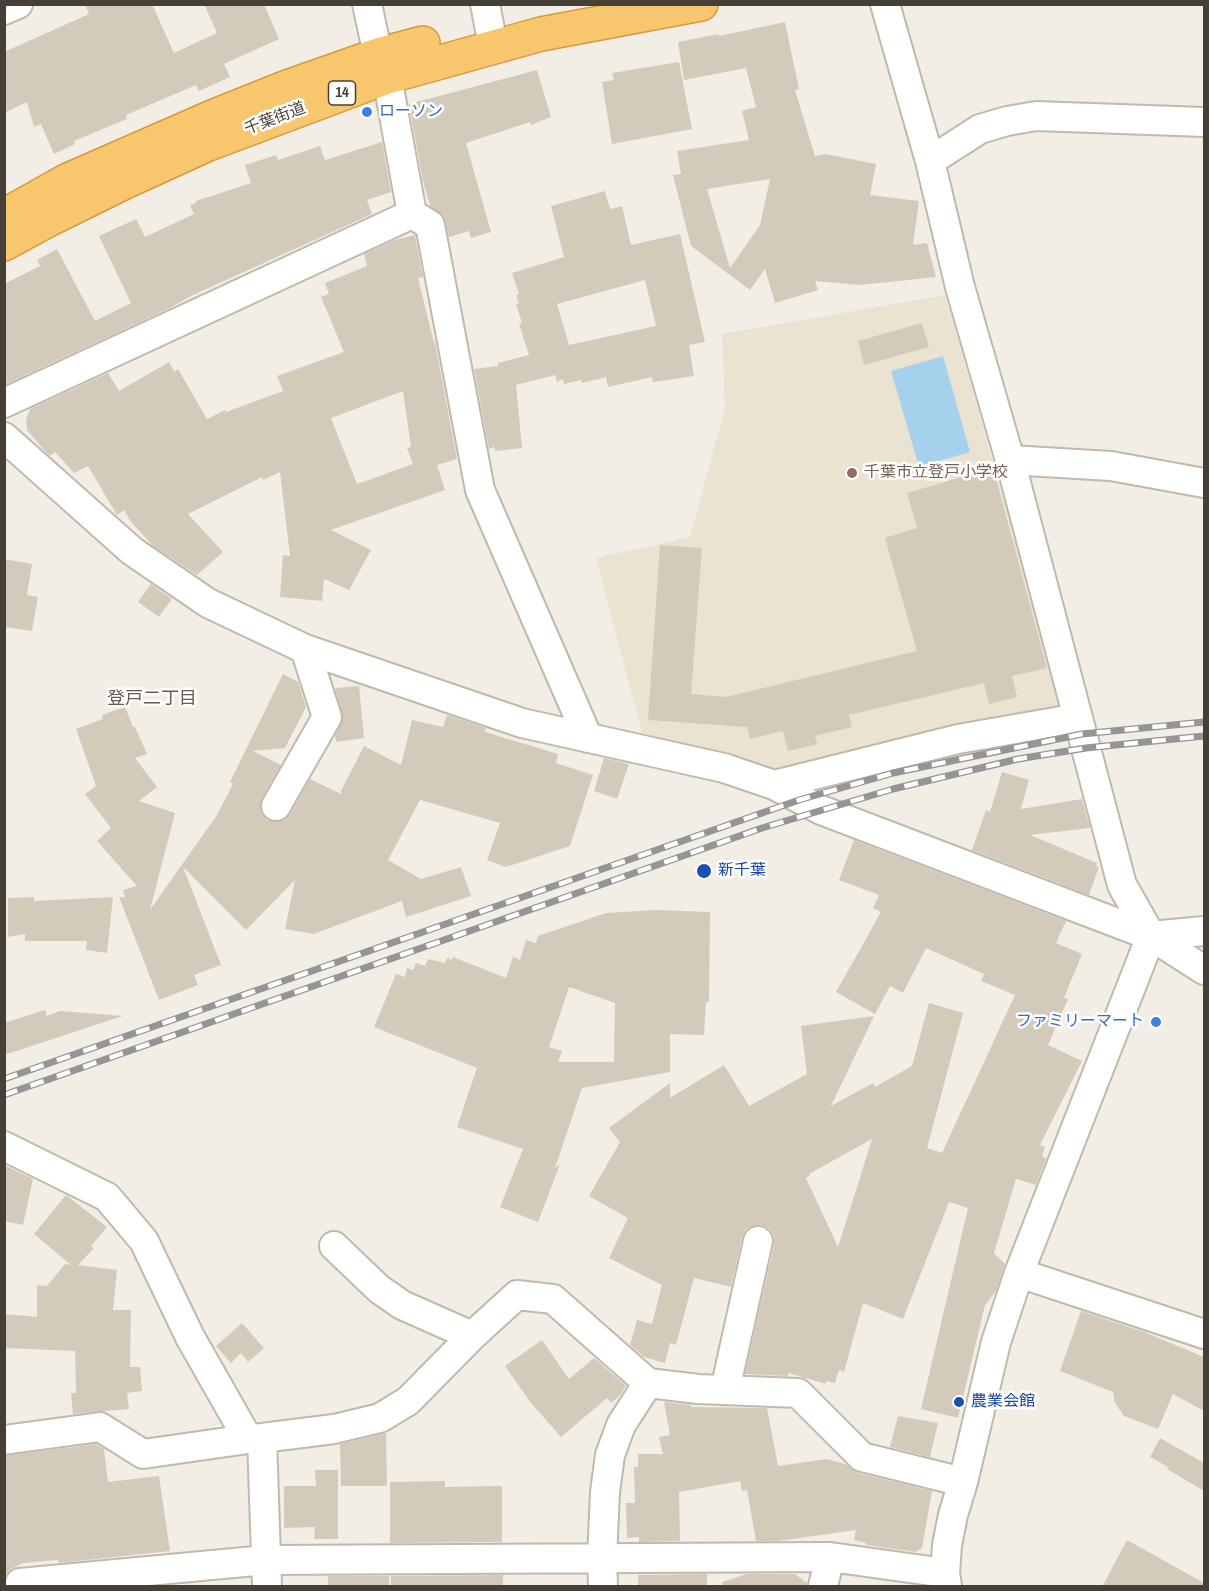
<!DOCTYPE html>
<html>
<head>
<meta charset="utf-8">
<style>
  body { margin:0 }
  #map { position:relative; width:1209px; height:1591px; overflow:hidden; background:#f2eee6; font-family:"Archivo Narrow",sans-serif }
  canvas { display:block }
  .frame { position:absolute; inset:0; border:6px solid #453f36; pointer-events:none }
</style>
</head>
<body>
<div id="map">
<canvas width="1209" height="1591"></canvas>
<div class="frame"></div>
</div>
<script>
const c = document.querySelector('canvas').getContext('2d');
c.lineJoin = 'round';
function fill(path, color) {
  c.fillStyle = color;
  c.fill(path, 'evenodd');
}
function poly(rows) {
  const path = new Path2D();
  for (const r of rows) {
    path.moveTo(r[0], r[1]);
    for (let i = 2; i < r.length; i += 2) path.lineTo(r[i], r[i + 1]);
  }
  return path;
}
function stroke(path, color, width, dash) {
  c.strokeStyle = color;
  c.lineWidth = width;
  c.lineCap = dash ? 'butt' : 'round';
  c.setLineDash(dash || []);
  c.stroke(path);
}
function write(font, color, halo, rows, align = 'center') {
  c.font = font + ' "Archivo Narrow","Noto Sans JP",sans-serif';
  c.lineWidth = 5;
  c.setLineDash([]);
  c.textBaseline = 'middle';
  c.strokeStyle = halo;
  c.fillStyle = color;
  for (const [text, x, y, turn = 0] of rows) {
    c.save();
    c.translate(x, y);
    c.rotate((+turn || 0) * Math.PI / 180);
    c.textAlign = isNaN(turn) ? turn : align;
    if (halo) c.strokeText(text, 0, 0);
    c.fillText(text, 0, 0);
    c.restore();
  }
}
fill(poly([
  [945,295,1062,700,1056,709,773,770,642,733,596,558,690,537,725,408,722,334]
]), '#ebe3d1');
fill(poly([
  [943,356,970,452,919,467,891,371]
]), '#a5d1ed');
fill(poly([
  [85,4,152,4,174,53,217,33,204,4,264,4,279,39,224,64,230,77,199,91,196,85,126,115,127,119,74,141,75,144,54,154,41,124,34,127,27,102,4,113,4,52,89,14],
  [785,22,799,89,795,90,815,156,825,154,876,164,870,195,919,201,913,245,927,243,936,277,860,285,815,281,818,290,775,303,765,269,750,290,691,246,673,175,681,174,677,151,749,140,742,111,756,107,746,68,684,80,678,42,719,34,719,36],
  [770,179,760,225,730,268,707,189],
  [679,62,692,129,612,144,602,82,614,80,612,73],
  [537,70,551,117,531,125,530,122,466,143,491,232,471,238,469,231,449,237,444,216,430,206,423,181,409,104],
  [382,142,391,192,367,200,372,214,193,295,168,309,4,385,4,284,40,266,37,260,57,249,95,321,131,303,99,236,136,219,145,237,194,214,190,205,196,203,196,201,251,183,245,165,276,155,278,160,320,146,325,160],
  [605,191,610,209,622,206,631,245,680,234,705,342,689,345,694,376,653,382,652,377,608,387,606,377,582,383,581,380,564,384,563,379,557,382,555,375,516,385,522,448,495,451,494,447,489,449,474,369,498,366,498,363,529,355,519,324,522,323,516,304,519,303,516,295,519,294,512,273,564,257,551,206],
  [645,280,656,326,569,345,557,304],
  [415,235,423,277,418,278,434,343,435,343,457,459,437,465,445,490,331,530,371,550,349,590,324,579,322,601,280,597,283,555,290,556,280,472,263,480,262,477,188,514,223,552,197,575,153,546,131,522,124,510,117,515,88,466,74,473,55,452,50,456,44,450,27,430,26,420,30,409,108,373,119,391,169,362,174,372,178,369,207,419,225,410,226,412,283,391,277,376,344,352,321,297,329,294,325,283,367,266,364,254,395,240],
  [403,391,411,447,407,448,413,464,357,484,331,418],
  [922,323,929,347,864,365,858,341],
  [993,468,1047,668,1012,676,1017,697,989,704,984,683,849,715,852,727,815,736,817,744,788,751,783,731,750,739,747,727,648,720,660,545,702,548,691,694,726,697,917,651,885,538,917,528,907,493],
  [4,559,32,564,27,595,38,597,32,631,4,627],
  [151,584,172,599,159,617,138,602],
  [283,674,298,682,306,707,285,748,253,751,281,765,262,798,260,805,262,814,267,820,277,822,285,820,290,814,310,779,341,794,341,791,364,746,401,765,412,720,443,727,447,715,486,728,485,732,558,754,556,763,593,775,570,846,506,867,487,860,500,823,420,800,388,860,421,879,461,867,471,896,406,917,402,901,314,934,285,929,295,880,246,930,183,867,221,965,194,975,198,985,159,1000,119,897,125,897,123,890,137,886,97,841,111,828,85,794,96,786,76,729,103,719,102,715,125,707,133,727,135,727,147,754,135,758,157,787,139,801,175,813,150,910,217,815,233,784,230,782],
  [359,686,364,738,336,742,335,736,343,718,335,688],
  [604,758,629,764,617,799,594,791],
  [1002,772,1029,780,1021,809,1082,799,1090,828,1030,835,1097,863,1096,866,1099,867,1089,895,972,850,986,810,990,812],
  [854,840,1066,921,1056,943,1082,954,1064,998,1068,999,1048,1045,1082,1061,1040,1145,1045,1147,1042,1156,1046,1158,1036,1185,1016,1179,994,1253,1005,1264,996,1291,985,1305,958,1418,921,1409,968,1208,949,1202,903,1319,863,1303,844,1372,839,1370,835,1383,826,1381,826,1384,788,1373,788,1376,745,1374,774,1245,774,1237,770,1229,761,1225,753,1226,746,1229,742,1237,731,1287,694,1278,676,1345,670,1343,665,1363,644,1357,630,1345,637,1320,652,1324,662,1285,609,1258,628,1218,589,1196,620,1142,609,1128,670,1083,670,1098,724,1065,749,1106,807,1074,801,1026,874,1016,831,1106,873,1083,875,1087,912,1066,929,1003,963,1013,927,1148,942,1153,1015,995,981,981,984,974,926,948,903,993,890,986,875,1014,836,992,881,912,873,908,879,895,839,880],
  [872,1139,857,1187,838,1247,806,1178,810,1175,809,1174],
  [34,897,34,901,113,897,107,953,86,950,87,941,25,941,25,934,8,937,8,898],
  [657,910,710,912,709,1002,706,1002,704,1035,670,1034,670,1072,582,1088,555,1168,560,1164,538,1222,500,1207,523,1149,457,1127,477,1068,374,1027,396,974,405,977,407,968,413,970,416,963,425,966,428,959,445,963,447,958,452,960,453,957,506,978,513,957,520,960,526,940,536,943,538,936,606,913],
  [569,987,615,1003,614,1062,558,1062,562,1051,549,1047],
  [45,1010,47,1016,60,1011,123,1016,4,1055,4,1023],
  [4,1165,33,1179,23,1225,4,1221],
  [66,1195,107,1227,91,1246,94,1248,78,1265,117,1270,113,1310,131,1310,130,1367,140,1367,142,1391,127,1393,129,1409,73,1414,71,1393,76,1393,75,1351,4,1348,4,1314,37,1317,37,1285,47,1286,65,1264,71,1265,34,1234],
  [1081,1311,1144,1332,1204,1357,1204,1411,1173,1394,1158,1429,1124,1416,1115,1403,1113,1392,1060,1371],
  [242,1323,264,1348,248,1362,241,1353,231,1363,216,1346],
  [542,1340,569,1379,594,1358,626,1386,620,1395,611,1403,607,1398,561,1437,531,1403,505,1366],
  [664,1402,691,1405,691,1407,767,1408,778,1466,827,1459,845,1464,858,1473,932,1491,922,1548,916,1552,866,1545,866,1543,854,1540,856,1530,778,1541,756,1541,747,1490,742,1491,740,1481,679,1492,680,1541,639,1542,639,1537,627,1538,626,1503,635,1503,634,1467,638,1467,638,1454,663,1454,659,1437,670,1435],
  [898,1416,938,1423,930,1457,890,1447],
  [386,1433,387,1486,341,1486,340,1444],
  [1160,1438,1204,1463,1204,1491,1167,1469,1168,1467,1150,1457],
  [96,1444,104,1449,108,1482,159,1476,170,1551,59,1563,58,1560,23,1563,11,1569,4,1576,4,1456],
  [315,1470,338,1470,338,1539,314,1539,315,1527,284,1528,284,1486,316,1486],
  [445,1481,445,1487,502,1486,502,1542,390,1543,390,1482],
  [1127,1540,1204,1583,1204,1587,1102,1587],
  [707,1574,707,1587,638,1587,638,1575],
  [747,1574,795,1574,807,1583,807,1587,723,1587,722,1582],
  [503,1575,503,1587,391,1587,391,1576],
  [328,1576,389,1576,389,1587,328,1587]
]), '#d3cabc');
const minor = poly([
  [367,4,378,55,387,77,412,214,430,225,480,490,588,738],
  [485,4,493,45],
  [885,4,930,161,960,287,1010,460,1122,885,1151,936],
  [4,10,18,4],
  [930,161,980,129,1007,121,1036,116,1204,122],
  [4,403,412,214],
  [4,437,132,551,208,603,305,649,522,723,724,768,774,785,821,810,1151,936,1204,970],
  [1010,460,1111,466,1204,483],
  [774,785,958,739,1078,718],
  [276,806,327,717,305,649],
  [1151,936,1204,931],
  [4,1146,107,1197,144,1241,190,1337,248,1439,262,1438,267,1586],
  [334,1246,379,1289,402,1305,472,1336],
  [1019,1273,1204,1334],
  [725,1390,758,1241],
  [262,1438,334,1429,380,1418,408,1401,472,1336,517,1295,553,1299,648,1383,698,1389,798,1393,862,1457,963,1482],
  [4,1440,100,1427,143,1454,248,1439],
  [20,1583,266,1560,830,1557,945,1573],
  [603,1586,602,1559,605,1492,610,1455,621,1425,648,1383],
  [823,1586,830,1557],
  [947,1586,945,1573,947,1545,953,1515,963,1482,996,1342,1019,1273,1151,936]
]);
const highway = poly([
  [4,216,68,180,212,117,287,87,378,55,423,43],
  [4,244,50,219,127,181,206,145,387,77,541,34,701,4]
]);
stroke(minor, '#c0b9ac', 32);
stroke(highway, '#d69a3d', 36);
stroke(minor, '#fff', 28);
stroke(highway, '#f7c66d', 33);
const rail = poly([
  [4,1079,799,800,893,773,1082,734,1204,722],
  [4,1095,762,828,893,789,1018,759,1086,748,1204,736]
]);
stroke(rail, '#959595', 7);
stroke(rail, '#fff', 4.5, [14]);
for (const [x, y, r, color] of [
  [367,112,6,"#3f7fe0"],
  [852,473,6,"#8d6e63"],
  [704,871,8,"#1a4fb4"],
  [1156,1022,6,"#3f7fe0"],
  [959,1402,6,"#1a4fb4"]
]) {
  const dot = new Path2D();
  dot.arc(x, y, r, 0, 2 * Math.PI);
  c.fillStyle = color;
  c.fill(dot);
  stroke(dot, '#fff', 2);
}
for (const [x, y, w] of [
  [342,93,27]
]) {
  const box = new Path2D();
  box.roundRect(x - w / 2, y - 12, w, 24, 4.5);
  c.fillStyle = '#fff';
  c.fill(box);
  stroke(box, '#453f36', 1.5);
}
write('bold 15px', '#453f36', null, [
  ["14",342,93]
]);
write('16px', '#366cbe', '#fff', [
  ["ローソン",379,112],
  ["ファミリーマート",1144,1022,"right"]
], 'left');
write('16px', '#453f36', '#fff', [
  ["千葉街道",275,119,-21]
]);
write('16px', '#785e54', '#fff', [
  ["千葉市立登戸小学校",864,473]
], 'left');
write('16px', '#164399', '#fff', [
  ["新千葉",718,871],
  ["農業会館",971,1402]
], 'left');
write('18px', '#675c4e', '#fff', [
  ["登戸二丁目",152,699]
]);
</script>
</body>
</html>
